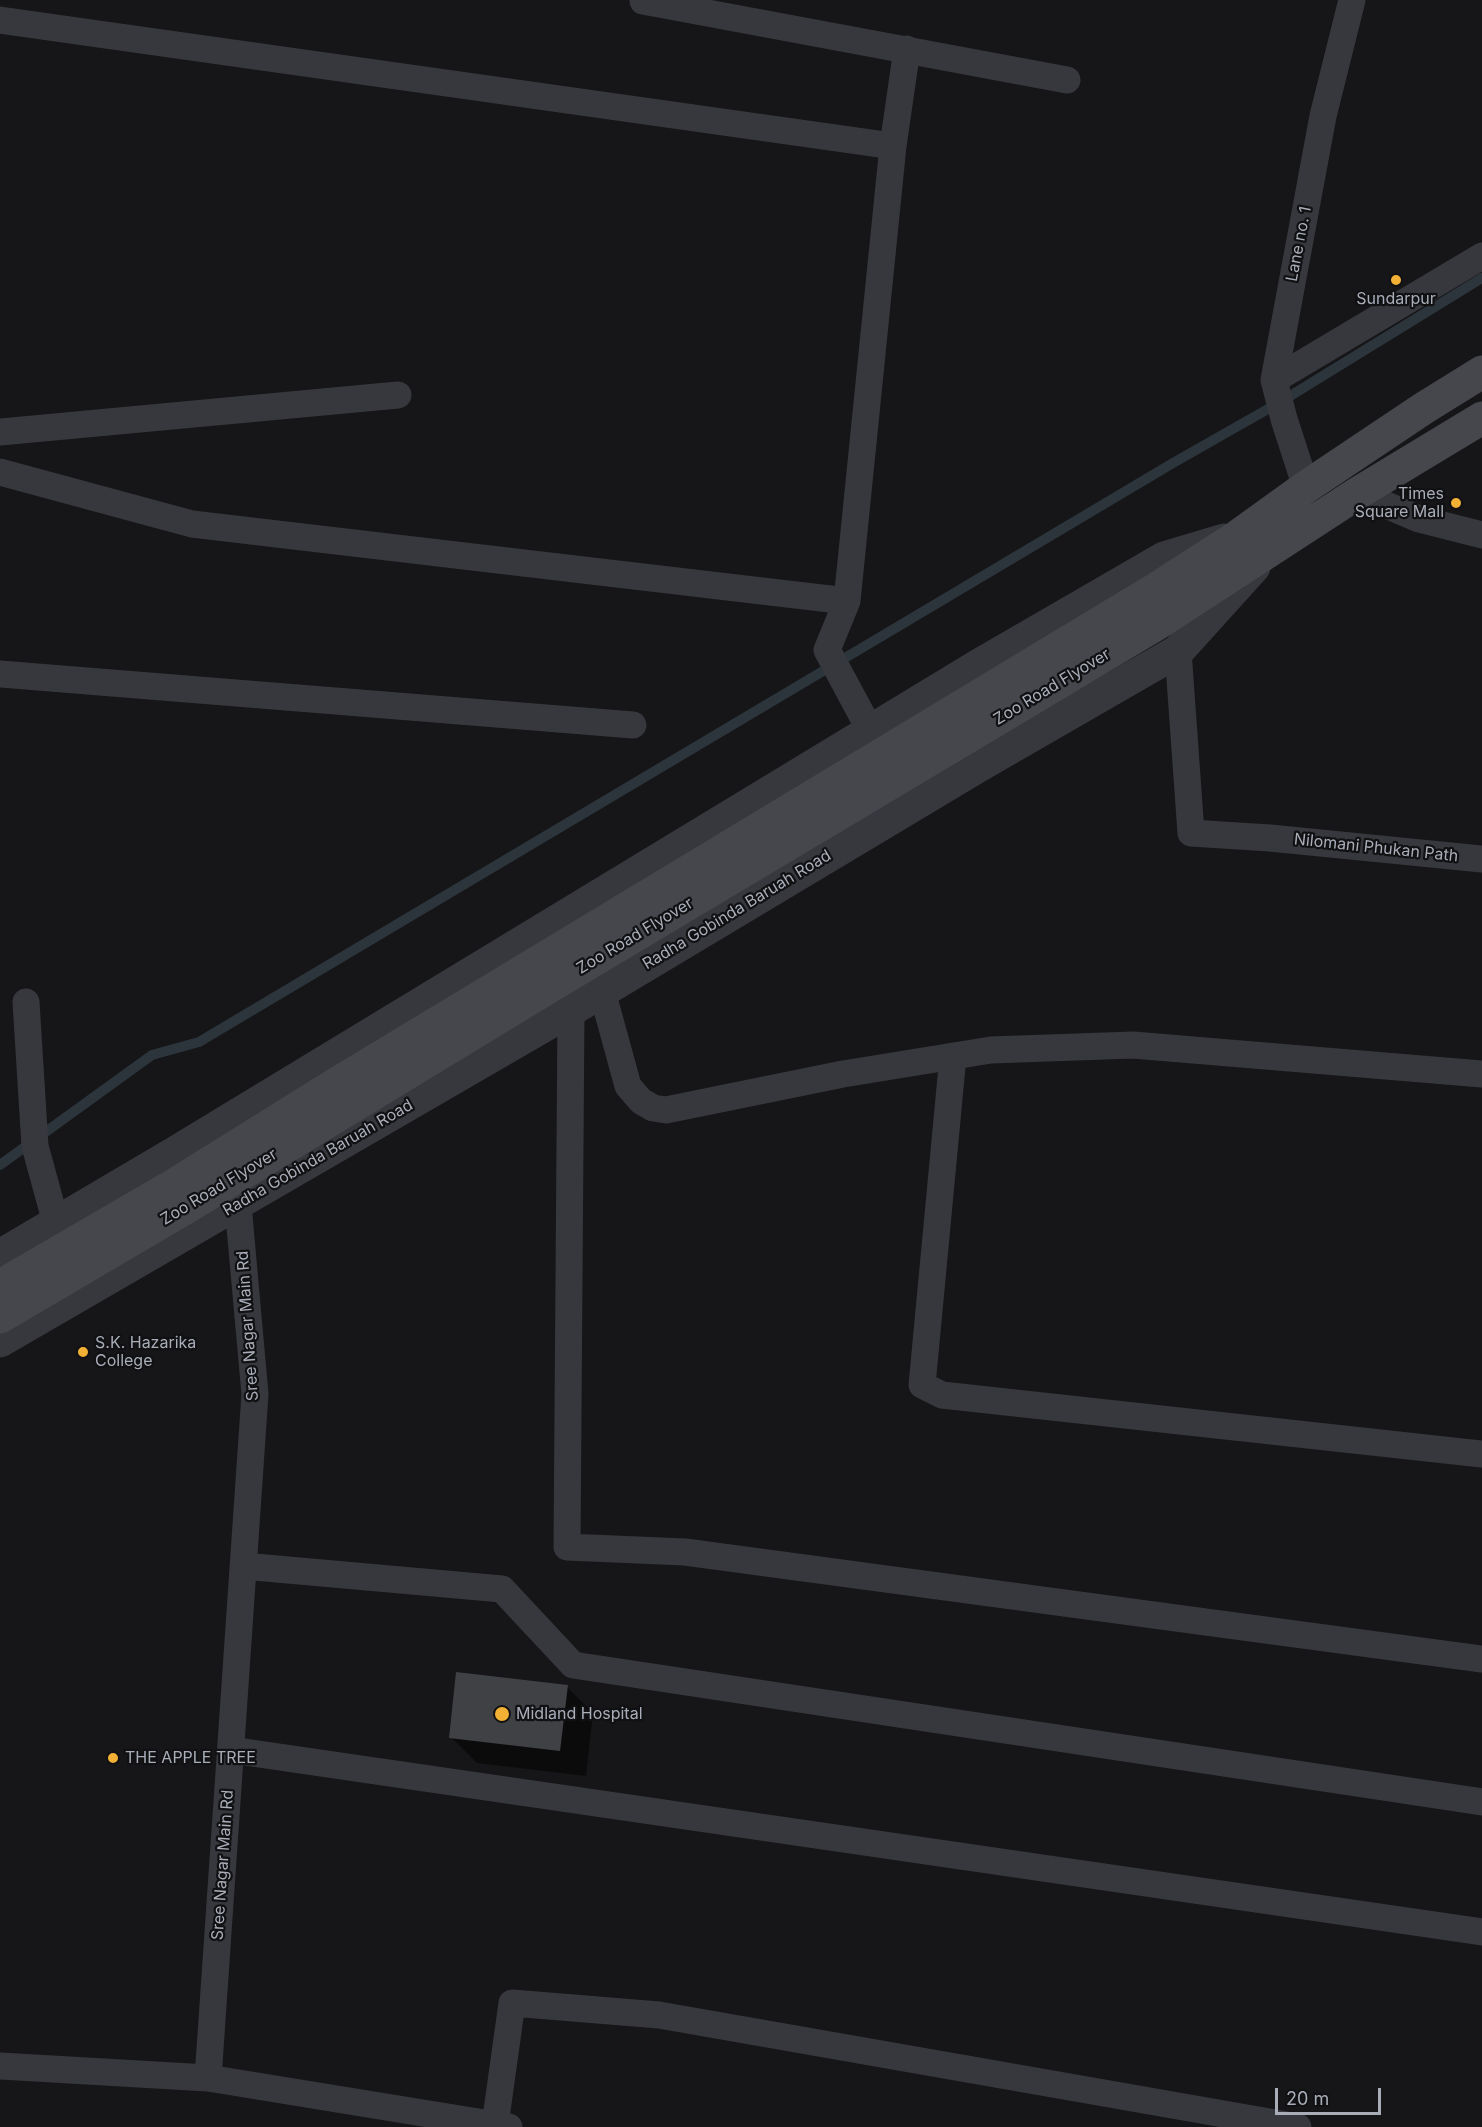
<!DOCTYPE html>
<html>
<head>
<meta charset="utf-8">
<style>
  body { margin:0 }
  #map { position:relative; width:1482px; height:2127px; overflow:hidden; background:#161618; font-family:Inter,sans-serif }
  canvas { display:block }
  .scale { position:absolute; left:1275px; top:2088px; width:106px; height:27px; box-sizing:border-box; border:3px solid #a8adb8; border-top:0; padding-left:8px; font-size:18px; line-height:21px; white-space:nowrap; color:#a8adb8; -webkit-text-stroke:4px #111113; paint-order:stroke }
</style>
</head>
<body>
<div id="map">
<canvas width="1482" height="2127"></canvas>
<div class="scale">20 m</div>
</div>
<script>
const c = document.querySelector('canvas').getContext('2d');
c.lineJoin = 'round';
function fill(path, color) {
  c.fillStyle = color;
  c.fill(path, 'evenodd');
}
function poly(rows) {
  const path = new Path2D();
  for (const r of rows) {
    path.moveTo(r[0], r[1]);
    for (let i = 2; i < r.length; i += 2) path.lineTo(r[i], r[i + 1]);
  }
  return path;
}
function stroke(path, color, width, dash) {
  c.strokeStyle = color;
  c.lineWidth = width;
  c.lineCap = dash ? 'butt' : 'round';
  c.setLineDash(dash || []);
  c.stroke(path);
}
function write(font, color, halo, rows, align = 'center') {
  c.font = font + ' Inter,sans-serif';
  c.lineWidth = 4.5;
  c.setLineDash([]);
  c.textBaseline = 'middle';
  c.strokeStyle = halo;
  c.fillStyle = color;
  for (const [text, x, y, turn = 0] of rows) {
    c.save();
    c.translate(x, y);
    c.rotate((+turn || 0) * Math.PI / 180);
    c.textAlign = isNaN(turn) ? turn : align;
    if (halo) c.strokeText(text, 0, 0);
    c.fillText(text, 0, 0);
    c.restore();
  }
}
fill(poly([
  [567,1687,593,1713,586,1776,477,1763,451,1737]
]), '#0007');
stroke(poly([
  [0,1165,152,1055,199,1042,1173,463,1282,401,1482,278]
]), '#2c353c', 10);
fill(poly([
  [456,1672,568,1685,560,1751,449,1738]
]), '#404145');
stroke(poly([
  [643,1,1067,80],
  [0,20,893,146,847,601,827,650,870,730],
  [893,146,907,49],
  [1274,380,1482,256],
  [0,432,398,395],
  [0,472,192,524,847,601],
  [1306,487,1284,419,1274,380,1323,116,1352,0],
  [1358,493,1419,519,1482,535],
  [1178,651,1191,833,1270,838,1482,859],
  [0,674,633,725],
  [602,991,628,1086,641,1101,653,1108,666,1110,843,1074,991,1050,1133,1045,1482,1074],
  [26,1002,35,1146,56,1223],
  [571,1010,567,1547,685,1552,1482,1659],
  [953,1056,922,1385,942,1395,1482,1454],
  [238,1205,255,1394,208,2078,509,2127],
  [243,1566,502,1589,573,1665,1482,1802],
  [231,1750,1482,1932],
  [0,2066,208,2078],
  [495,2125,512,2003,659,2015,1298,2127]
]), '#37383d', 27);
stroke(poly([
  [0,1256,173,1154,979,665,1164,558,1224,540],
  [0,1341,571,1010,980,765,1178,651,1254,567]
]), '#37383d', 33);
stroke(poly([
  [0,1286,174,1185,336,1084,1151,592,1238,536,1306,487,1424,408,1482,372],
  [0,1317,187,1207,559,981,1160,622,1358,493,1482,418]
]), '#45474d', 33);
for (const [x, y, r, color] of [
  [1396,280,6,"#f2b134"],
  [1456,503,6,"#f2b134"],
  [83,1352,6,"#f2b134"],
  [502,1714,8,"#f2b134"],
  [113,1758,6,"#f2b134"]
]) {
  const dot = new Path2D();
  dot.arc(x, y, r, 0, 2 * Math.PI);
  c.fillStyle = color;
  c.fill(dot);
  stroke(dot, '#111113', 2);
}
write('16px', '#a8adb8', '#111113', [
  ["Lane no. 1",1299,244,-79],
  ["Zoo Road Flyover",1052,687,-31],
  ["Nilomani Phukan Path",1376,848,6],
  ["Radha Gobinda Baruah Road",737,910,-31],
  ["Zoo Road Flyover",635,936,-31],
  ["Radha Gobinda Baruah Road",318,1158,-30],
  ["Zoo Road Flyover",219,1187,-31],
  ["Sree Nagar Main Rd",248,1326,-94],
  ["Sree Nagar Main Rd",223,1865,-86]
]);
write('16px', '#a8adb8', '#111113', [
  ["Sundarpur",1396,299,"center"],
  ["Times",1444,494,"right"],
  ["Square Mall",1444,512,"right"],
  ["S.K. Hazarika",95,1343],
  ["College",95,1361],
  ["Midland Hospital",516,1714],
  ["THE APPLE TREE",125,1758]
], 'left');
</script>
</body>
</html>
